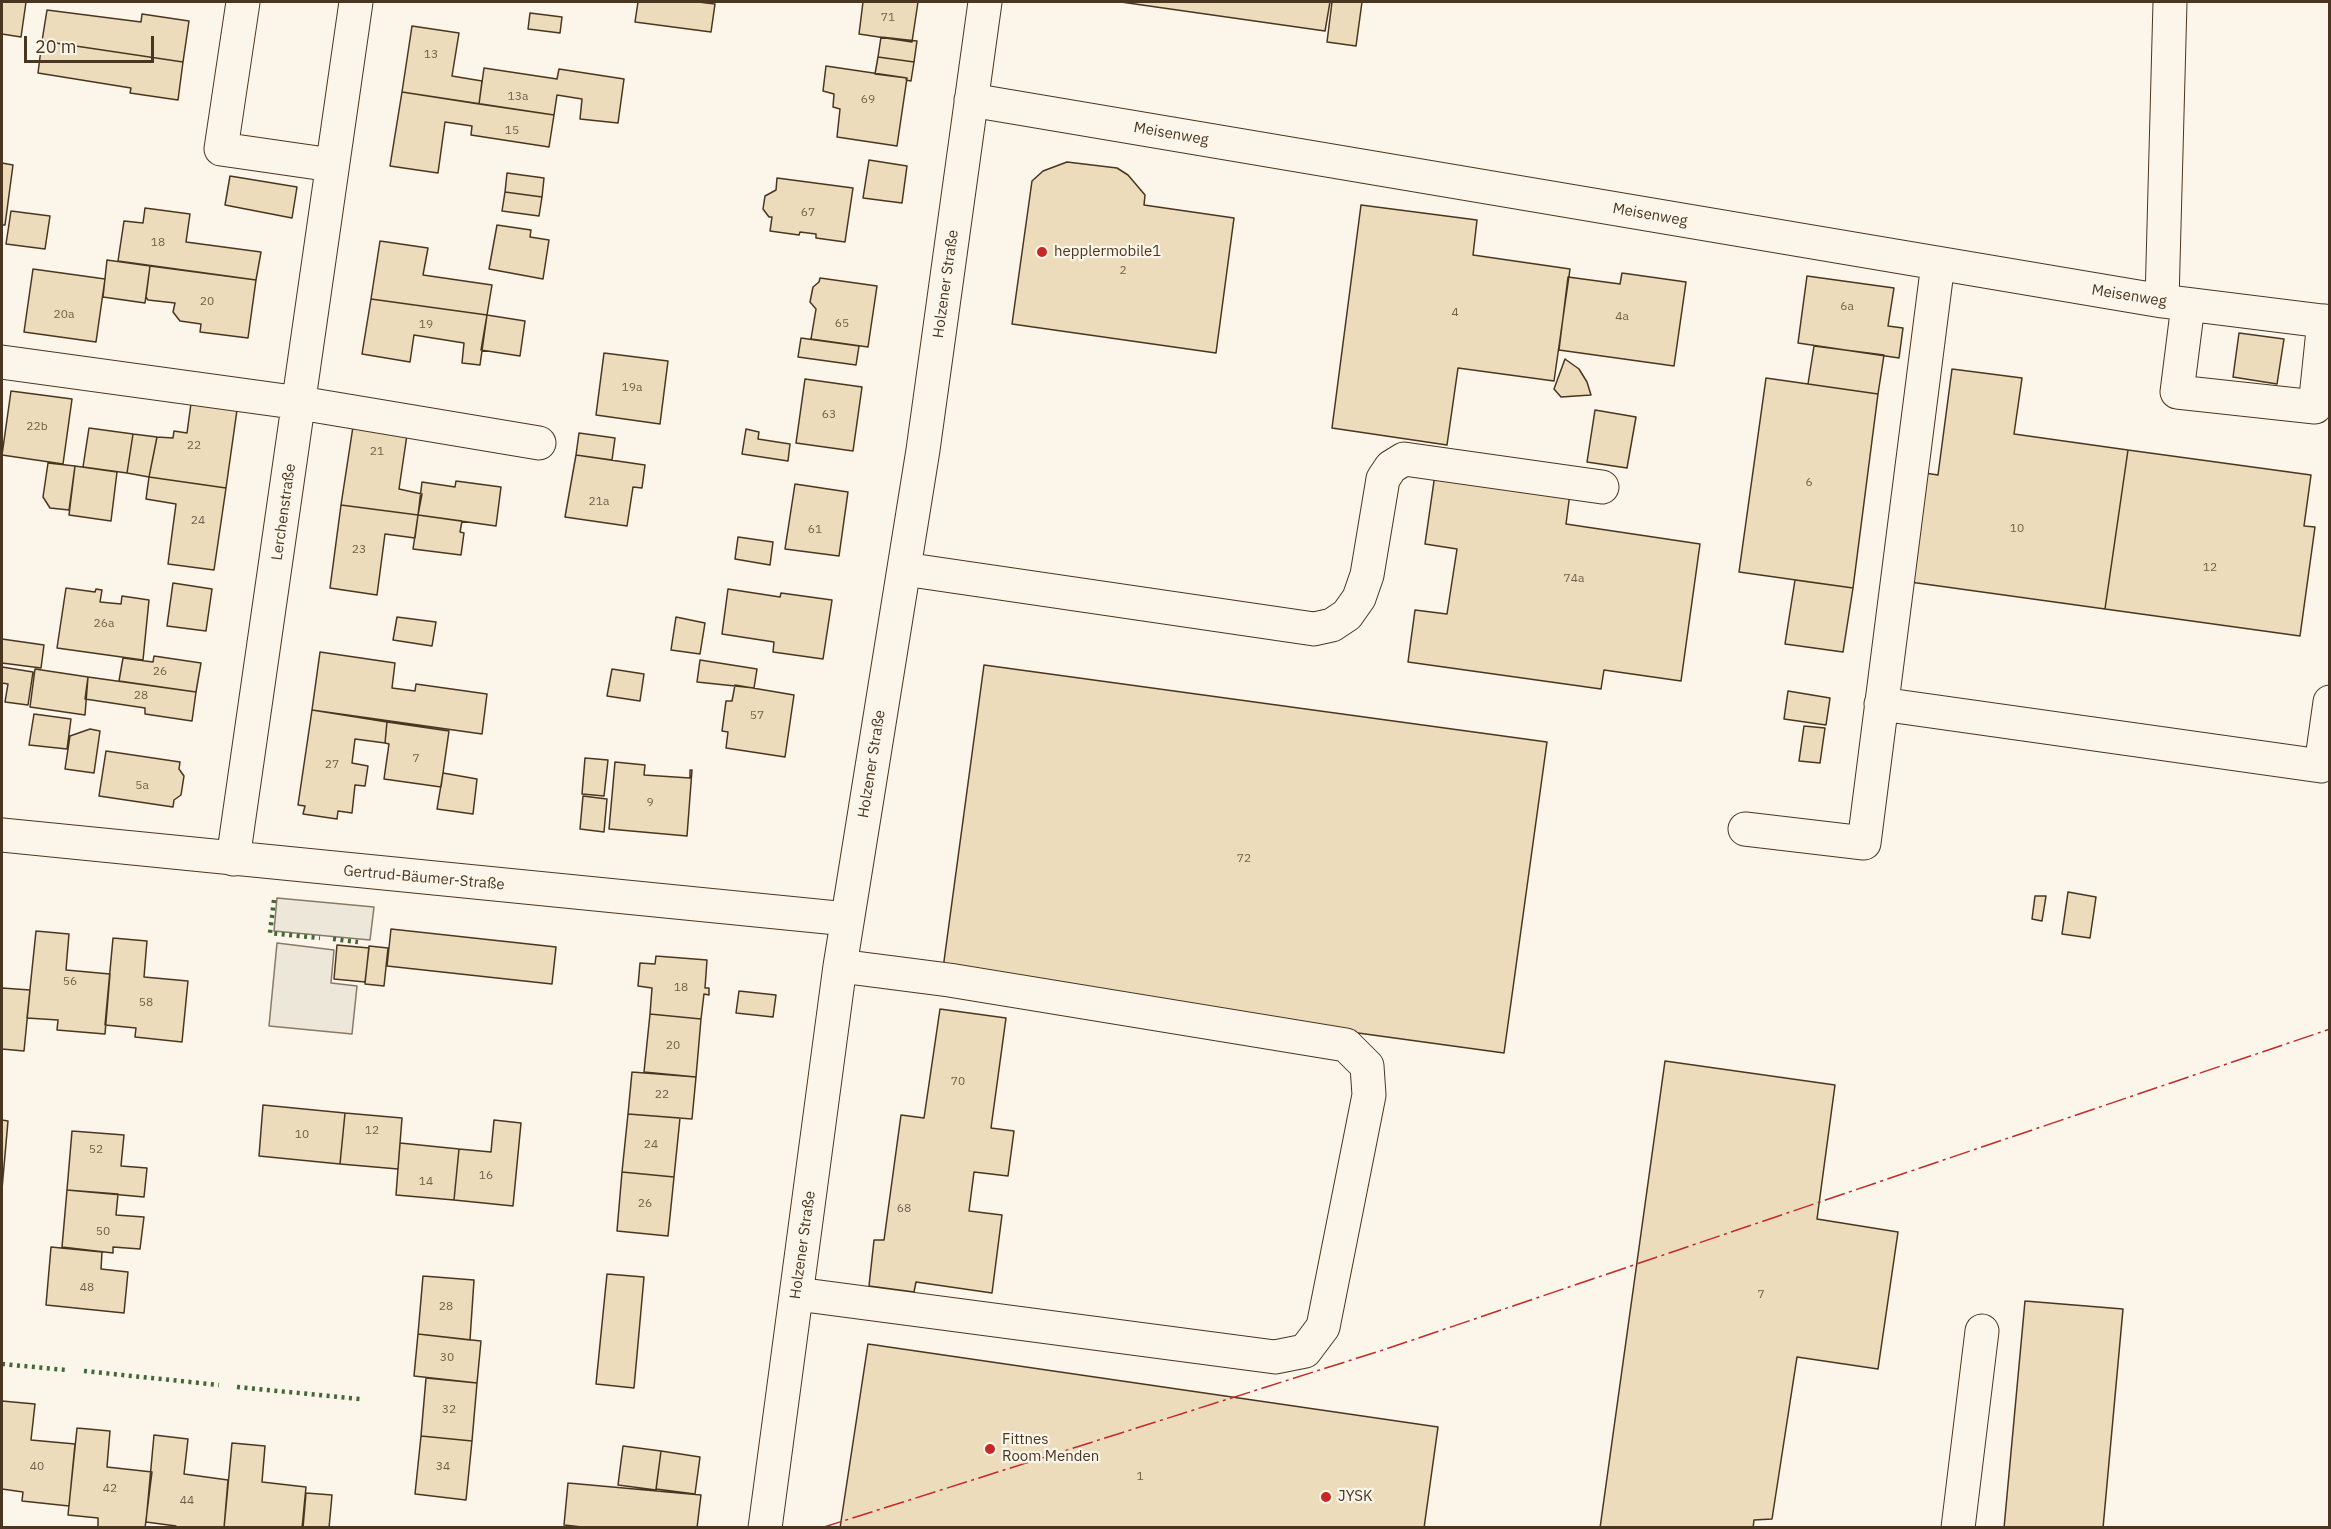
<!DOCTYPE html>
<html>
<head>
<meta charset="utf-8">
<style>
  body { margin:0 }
  #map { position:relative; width:2331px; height:1529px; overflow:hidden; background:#fbf6e9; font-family:"IBM Plex Sans",sans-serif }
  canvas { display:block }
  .frame { position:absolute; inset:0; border:3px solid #4a3520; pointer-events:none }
  .scale { position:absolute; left:24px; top:36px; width:130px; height:27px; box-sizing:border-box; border:3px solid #4a3520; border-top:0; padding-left:8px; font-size:18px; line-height:21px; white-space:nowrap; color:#4a3520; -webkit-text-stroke:4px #fbf6e9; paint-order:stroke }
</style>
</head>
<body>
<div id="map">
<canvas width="2331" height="1529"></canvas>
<div class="frame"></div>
<div class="scale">20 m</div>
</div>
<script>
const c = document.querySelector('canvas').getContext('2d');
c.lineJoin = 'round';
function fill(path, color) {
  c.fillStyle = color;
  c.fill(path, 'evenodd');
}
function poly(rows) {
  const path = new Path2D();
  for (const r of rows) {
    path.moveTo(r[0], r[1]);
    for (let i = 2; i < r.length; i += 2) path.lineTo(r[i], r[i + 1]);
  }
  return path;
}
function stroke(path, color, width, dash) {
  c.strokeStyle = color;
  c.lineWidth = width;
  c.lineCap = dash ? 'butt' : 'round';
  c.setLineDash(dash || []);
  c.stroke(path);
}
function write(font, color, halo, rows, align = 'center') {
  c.font = font + ' "IBM Plex Sans",sans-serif';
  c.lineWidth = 4.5;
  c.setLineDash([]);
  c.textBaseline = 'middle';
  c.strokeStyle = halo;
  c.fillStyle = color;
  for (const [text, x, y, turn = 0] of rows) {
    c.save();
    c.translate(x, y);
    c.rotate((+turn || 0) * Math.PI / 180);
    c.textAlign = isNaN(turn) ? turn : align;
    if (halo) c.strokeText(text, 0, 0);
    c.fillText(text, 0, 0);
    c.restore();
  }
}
const parking = poly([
  [277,898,374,907,370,940,274,931,277,898],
  [277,943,334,950,331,983,357,986,352,1034,269,1026,277,943]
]);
fill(parking, '#ede7d9');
stroke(parking, '#887966', 1.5);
const building = poly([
  [2,2,26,2,21,37,2,34,2,2],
  [638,2,698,2,715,4,711,32,635,22,638,2],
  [863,2,918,2,912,42,859,34,863,2],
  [1121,2,1330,2,1325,31,1121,2],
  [1332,2,1362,2,1356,46,1327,42,1332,2],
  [47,10,141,22,142,14,189,21,183,62,42,41,47,10],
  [530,13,562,17,560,33,528,29,530,13],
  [412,26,459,33,452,76,482,81,479,104,402,92,412,26],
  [881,37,917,41,914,62,878,57,881,37],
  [42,41,183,62,178,100,130,93,131,88,38,73,42,41],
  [878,57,914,62,911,81,906,80,907,78,875,74,878,57],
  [826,66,907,78,897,146,837,137,840,109,833,107,834,94,823,91,826,66],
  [484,68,557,79,559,69,624,79,618,123,580,119,582,99,557,95,554,115,479,104,484,68],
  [402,92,554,115,549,147,471,135,472,126,445,122,438,173,390,166,402,92],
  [869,160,907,166,902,203,863,198,869,160],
  [1067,162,1117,168,1128,175,1145,195,1144,205,1234,218,1216,353,1012,324,1032,181,1043,171,1067,162],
  [2,163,13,165,5,225,2,225,2,163],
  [507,173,544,178,542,197,505,192,507,173],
  [230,176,297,187,292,218,225,205,230,176],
  [777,178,853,188,845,242,816,238,816,234,800,232,799,235,770,231,772,217,769,217,763,209,765,196,776,190,777,178],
  [505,192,542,197,539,216,502,211,505,192],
  [1361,205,1477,220,1473,255,1570,269,1554,381,1458,368,1447,445,1332,428,1361,205],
  [145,208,190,214,186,242,261,252,256,280,118,261,124,221,143,223,145,208],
  [11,211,50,216,45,249,6,244,11,211],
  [497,225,531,230,530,237,549,240,543,279,489,269,497,225],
  [380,241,428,248,423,275,492,285,487,315,371,299,380,241],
  [107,260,150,266,145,303,103,297,107,260],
  [150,266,256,280,248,338,200,332,201,324,180,321,173,312,175,303,148,300,146,297,150,266],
  [33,269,105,279,96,342,24,332,33,269],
  [1622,273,1686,282,1674,366,1559,350,1568,277,1620,284,1622,273],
  [1807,276,1894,288,1888,326,1903,328,1899,358,1798,343,1807,276],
  [820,278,877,286,868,347,811,339,816,309,810,302,813,287,819,282,820,278],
  [371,299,487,315,480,365,462,363,464,343,414,335,410,362,362,354,371,299],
  [487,315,525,321,520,356,481,350,487,315],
  [2239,333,2284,339,2277,384,2233,377,2239,333],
  [801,338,859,346,856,365,798,357,801,338],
  [1814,346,1884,355,1878,394,1808,384,1814,346],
  [604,353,668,361,660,424,596,415,604,353],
  [1565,359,1579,369,1587,382,1591,395,1561,397,1554,389,1565,359],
  [1952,369,2022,378,2014,434,2128,450,2105,609,1910,582,1925,473,1938,475,1952,369],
  [1766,378,1878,394,1853,588,1739,572,1766,378],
  [805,379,862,387,853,451,796,443,805,379],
  [11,391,72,399,63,464,2,455,11,391],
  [192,396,238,403,226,488,149,477,157,437,173,438,174,431,187,433,192,396],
  [1595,410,1636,417,1627,468,1587,462,1595,410],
  [354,420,408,428,399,489,422,494,418,515,341,505,354,420],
  [89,428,133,434,127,473,83,467,89,428],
  [746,429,759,432,758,439,790,444,788,461,742,454,746,429],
  [579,433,615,438,612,460,576,455,579,433],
  [133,434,157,437,149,477,127,473,133,434],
  [2128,450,2311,475,2304,526,2315,527,2300,636,2105,609,2128,450],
  [576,455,645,465,642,488,633,487,627,526,565,517,576,455],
  [48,463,75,466,69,510,50,508,43,497,48,463],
  [75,466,117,472,111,521,69,515,75,466],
  [1435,474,1570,493,1566,524,1700,544,1681,681,1604,670,1601,689,1408,662,1415,610,1447,614,1457,549,1425,544,1435,474],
  [149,477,226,488,214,570,168,564,176,504,146,499,149,477],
  [456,481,501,487,496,526,418,515,422,482,455,487,456,481],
  [795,484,848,492,839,556,785,549,795,484],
  [341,505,418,515,415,538,385,534,377,595,330,588,341,505],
  [418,515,462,521,460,532,464,533,461,555,413,549,418,515],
  [738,537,773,542,770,565,735,559,738,537],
  [1795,580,1853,588,1843,652,1785,644,1795,580],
  [173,583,212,589,206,631,167,626,173,583],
  [66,588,95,592,96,589,102,590,100,602,121,604,122,596,149,600,143,660,57,648,66,588],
  [728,589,780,597,781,593,832,600,823,659,773,652,774,642,722,634,728,589],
  [397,617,436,622,432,646,393,640,397,617],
  [676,617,705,623,700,654,671,650,676,617],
  [2,639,44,645,41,668,2,663,2,639],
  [320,652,395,663,392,688,415,691,416,684,487,694,482,734,312,710,320,652],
  [154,656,201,663,196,692,119,681,123,658,153,662,154,656],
  [700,660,757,669,754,688,697,682,700,660],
  [984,665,1547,742,1504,1053,942,976,984,665],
  [2,667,33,672,28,705,5,702,8,684,2,683,2,667],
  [35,669,88,677,85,715,30,707,35,669],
  [612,669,644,674,640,701,607,696,612,669],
  [88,677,196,692,192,721,145,714,145,708,85,699,88,677],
  [735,685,794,695,785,757,726,748,728,732,722,731,726,701,732,701,735,685],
  [1788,691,1830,698,1826,725,1784,719,1788,691],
  [312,710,387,722,385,743,355,739,352,763,368,766,365,786,355,785,352,813,338,811,337,819,303,814,305,806,298,805,312,710],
  [34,714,71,719,67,749,29,745,34,714],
  [387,722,449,731,441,787,384,779,389,744,385,743,387,722],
  [1804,726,1825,728,1820,763,1799,761,1804,726],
  [90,729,100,731,94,773,65,769,70,736,90,729],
  [106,751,180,762,179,769,184,776,181,795,174,800,173,807,99,796,106,751],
  [585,758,608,760,604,796,582,794,585,758],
  [615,762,645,765,644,775,690,778,690,770,692,770,687,836,609,829,615,762],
  [443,773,477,779,473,814,437,809,443,773],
  [583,796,607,799,604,832,580,829,583,796],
  [2068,892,2096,897,2090,938,2062,934,2068,892],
  [2035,896,2046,896,2042,921,2032,919,2035,896],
  [391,929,556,947,552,984,387,966,391,929],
  [36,931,69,934,66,970,110,974,105,1034,57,1030,58,1020,27,1018,36,931],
  [113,938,147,941,144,977,188,981,182,1042,135,1037,136,1028,105,1025,113,938],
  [337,945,369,948,365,982,334,979,337,945],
  [369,946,388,948,384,986,365,984,369,946],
  [656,956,707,960,705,988,709,988,709,995,704,994,701,1019,650,1014,652,988,638,986,640,963,655,964,656,956],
  [2,988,30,990,24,1051,2,1049,2,988],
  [739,991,776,995,773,1017,736,1013,739,991],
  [940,1009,1006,1018,991,1128,1014,1131,1008,1176,974,1172,969,1211,1002,1215,992,1293,916,1282,914,1292,869,1286,874,1240,884,1240,901,1115,924,1118,940,1009],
  [650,1014,701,1019,696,1077,644,1072,650,1014],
  [1665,1061,1835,1085,1817,1219,1898,1232,1878,1369,1797,1357,1772,1519,1754,1520,1753,1528,1600,1528,1665,1061],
  [632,1072,696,1077,692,1119,628,1114,632,1072],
  [263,1105,345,1113,340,1164,259,1156,263,1105],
  [345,1113,402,1118,398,1169,340,1164,345,1113],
  [628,1114,680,1118,674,1177,622,1172,628,1114],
  [2,1120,8,1121,2,1189,2,1120],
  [494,1120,521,1123,513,1206,454,1200,459,1149,491,1152,494,1120],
  [72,1131,124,1135,121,1166,147,1168,144,1197,67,1190,72,1131],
  [400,1143,459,1149,454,1200,396,1195,400,1143],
  [622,1172,674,1177,668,1236,617,1231,622,1172],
  [67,1190,118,1194,116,1215,144,1217,140,1249,113,1247,113,1253,62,1247,67,1190],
  [51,1247,102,1252,101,1269,128,1272,124,1313,46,1305,51,1247],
  [607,1274,644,1277,634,1388,596,1384,607,1274],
  [423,1276,474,1280,470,1340,418,1334,423,1276],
  [2025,1301,2123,1309,2103,1528,2004,1528,2025,1301],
  [418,1334,481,1341,477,1383,414,1376,418,1334],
  [868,1344,1438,1427,1424,1528,840,1528,868,1344],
  [426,1378,477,1383,472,1441,421,1436,426,1378],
  [2,1401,35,1404,31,1440,75,1444,69,1506,22,1501,23,1492,2,1489,2,1401],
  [77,1428,110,1431,107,1467,152,1472,145,1528,98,1527,98,1518,68,1515,77,1428],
  [154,1435,188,1439,184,1474,228,1480,224,1528,176,1528,176,1526,146,1522,154,1435],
  [421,1436,472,1441,466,1500,415,1494,421,1436],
  [232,1443,265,1446,262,1482,306,1487,302,1528,224,1528,232,1443],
  [623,1446,661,1451,656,1490,618,1485,623,1446],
  [661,1451,700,1457,695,1494,656,1489,661,1451],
  [568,1483,701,1495,697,1528,591,1528,564,1525,568,1483],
  [306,1493,332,1495,329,1528,303,1528,306,1493]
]);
fill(building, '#ecdcbc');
stroke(building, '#4a3520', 1.5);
const minor = poly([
  [243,2,221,149,332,165],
  [971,100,2162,301,2330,322],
  [2162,301,2170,2],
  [2188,305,2177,392,2315,407,2324,321],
  [2,362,300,403,539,443],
  [904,569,1314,629,1332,625,1347,615,1359,598,1367,575,1383,479,1391,467,1404,459,1602,487],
  [1881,704,2321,766,2330,702],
  [1745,829,1864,843,1938,263],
  [2,835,847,919],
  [233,859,356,2],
  [797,1294,1275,1357,1305,1351,1323,1327,1369,1095,1367,1066,1346,1045,949,980,840,966],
  [765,1528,840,966,923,450,985,2],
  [1958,1528,1982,1331]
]);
stroke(minor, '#4a3520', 35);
stroke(minor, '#fbf6e9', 33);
stroke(poly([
  [274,900,270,933,320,938],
  [333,939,358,942],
  [2,1364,66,1370],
  [84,1371,219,1385],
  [237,1387,360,1399]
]), '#436837', 4.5, [3, 4.5]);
stroke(poly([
  [821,1528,1386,1349,2330,1029]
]), '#c62828', 1.5, [21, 4.5, 3, 4.5]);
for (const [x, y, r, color] of [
  [1042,252,6,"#c62828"],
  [990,1449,6,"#c62828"],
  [1326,1497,6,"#c62828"]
]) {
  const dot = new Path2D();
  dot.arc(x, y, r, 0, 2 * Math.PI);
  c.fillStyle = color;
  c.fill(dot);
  stroke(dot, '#fbf6e9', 2);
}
write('12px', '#725f47', null, [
  ["71",888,18],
  ["13",431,55],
  ["13a",518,97],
  ["69",868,100],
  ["15",512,131],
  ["67",808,213],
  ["18",158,243],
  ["2",1123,271],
  ["20",207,302],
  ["6a",1847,307],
  ["4",1455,313],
  ["20a",64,315],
  ["4a",1622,317],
  ["65",842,324],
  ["19",426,325],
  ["19a",632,388],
  ["63",829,415],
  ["22b",37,427],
  ["22",194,446],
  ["21",377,452],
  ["6",1809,483],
  ["21a",599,502],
  ["24",198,521],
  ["10",2017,529],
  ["61",815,530],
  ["23",359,550],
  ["12",2210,568],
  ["74a",1574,579],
  ["26a",104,624],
  ["26",160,672],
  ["28",141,696],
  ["57",757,716],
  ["7",416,759],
  ["27",332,765],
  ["5a",142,786],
  ["9",650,803],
  ["72",1244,859],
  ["56",70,982],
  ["18",681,988],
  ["58",146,1003],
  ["20",673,1046],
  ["70",958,1082],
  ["22",662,1095],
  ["12",372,1131],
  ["10",302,1135],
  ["24",651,1145],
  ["52",96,1150],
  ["16",486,1176],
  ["14",426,1182],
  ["26",645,1204],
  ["68",904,1209],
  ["50",103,1232],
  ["48",87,1288],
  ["7",1761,1295],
  ["28",446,1307],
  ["30",447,1358],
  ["32",449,1410],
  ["40",37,1467],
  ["34",443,1467],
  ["1",1140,1477],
  ["42",110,1489],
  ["44",187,1501]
]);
write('15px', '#4a3520', '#fbf6e9', [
  ["Meisenweg",1171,134,10],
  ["Meisenweg",1650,215,10],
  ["Holzener Straße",946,284,-82],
  ["Meisenweg",2129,296,9],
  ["Lerchenstraße",284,512,-82],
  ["Holzener Straße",872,764,-81],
  ["Gertrud-Bäumer-Straße",424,878,5],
  ["Holzener Straße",803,1245,-82]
]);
write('15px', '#4a3520', '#fbf6e9', [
  ["hepplermobile1",1054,252],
  ["Fittnes",1002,1440],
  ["Room Menden",1002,1457],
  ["JYSK",1338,1497]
], 'left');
</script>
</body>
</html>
